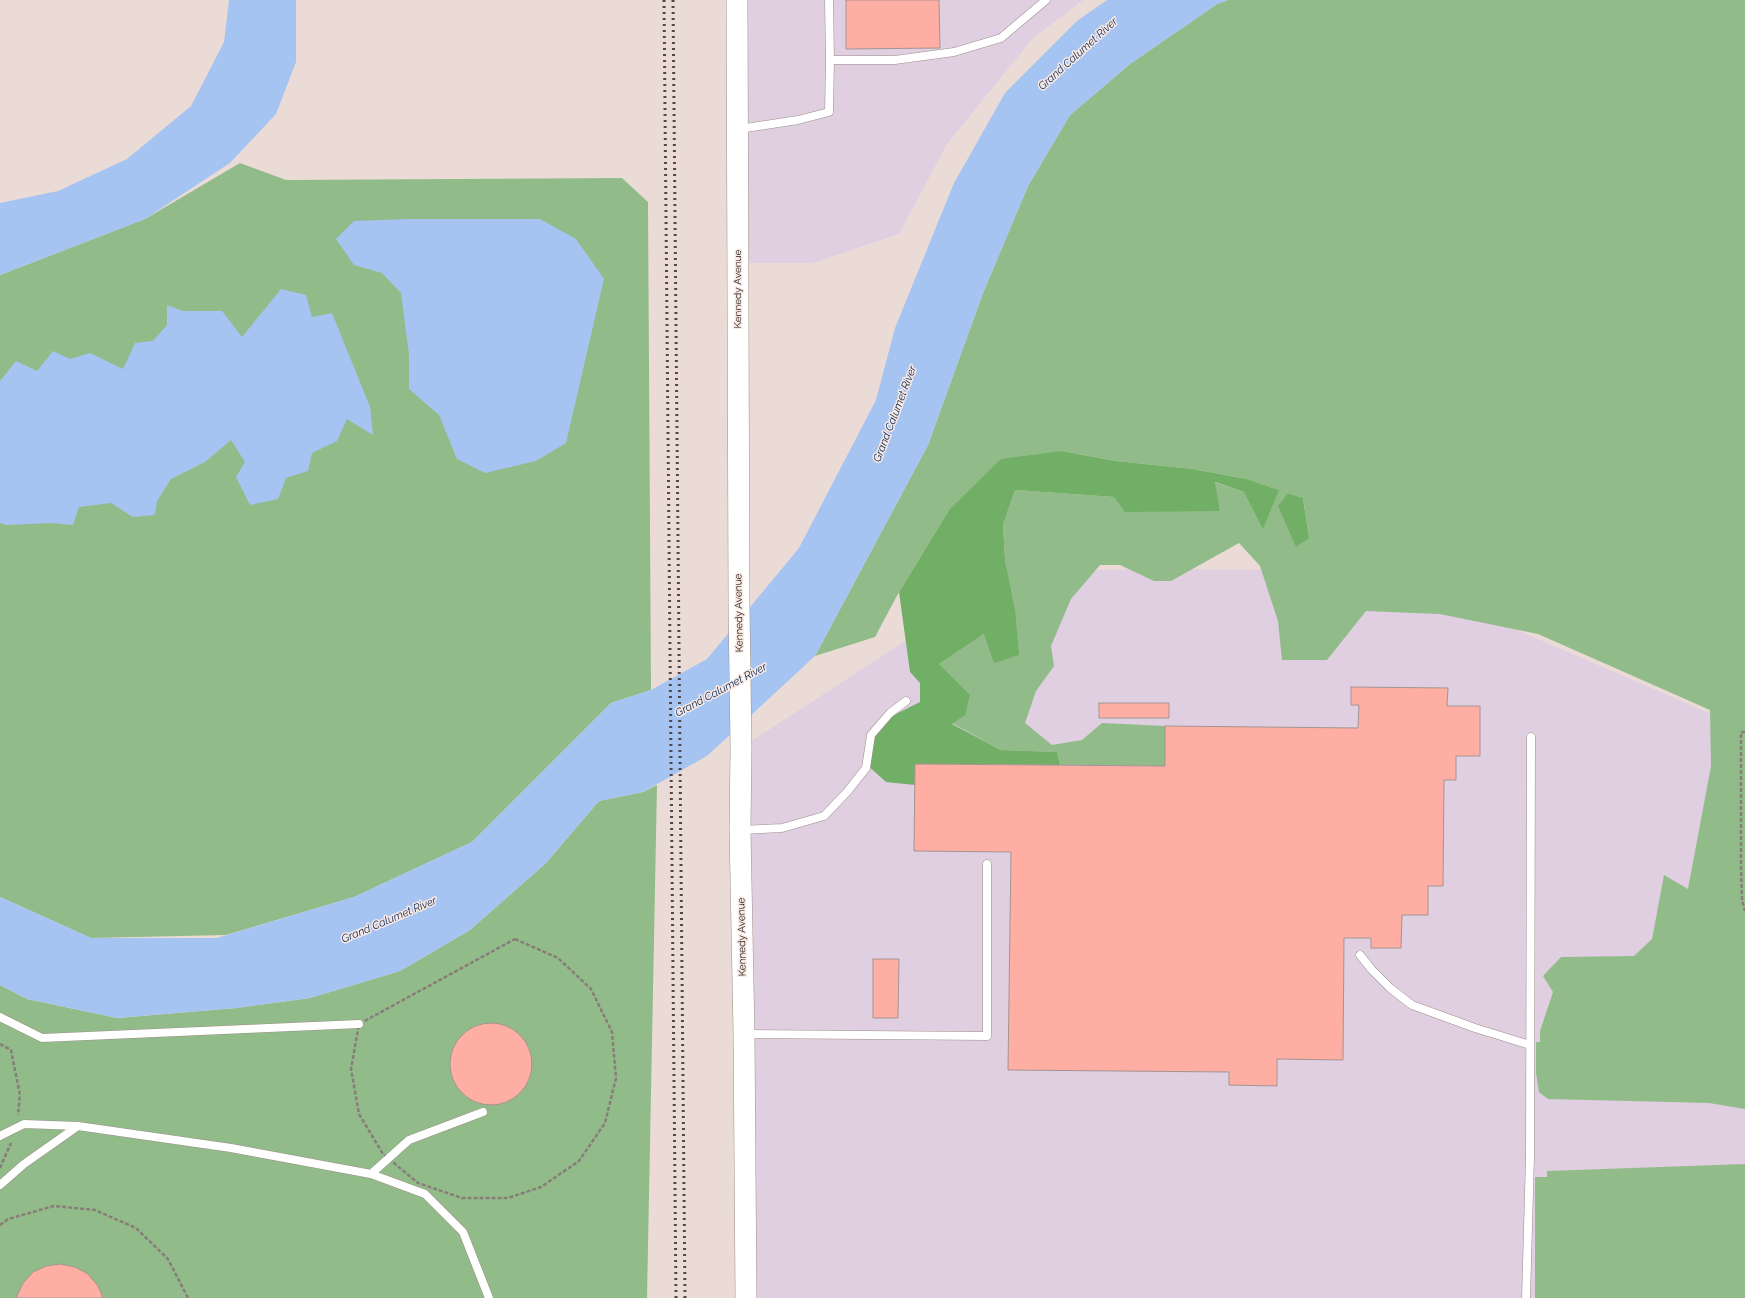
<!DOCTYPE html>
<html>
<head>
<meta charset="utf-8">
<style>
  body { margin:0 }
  canvas { display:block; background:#ebdbd6 }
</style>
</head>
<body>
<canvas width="1745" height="1298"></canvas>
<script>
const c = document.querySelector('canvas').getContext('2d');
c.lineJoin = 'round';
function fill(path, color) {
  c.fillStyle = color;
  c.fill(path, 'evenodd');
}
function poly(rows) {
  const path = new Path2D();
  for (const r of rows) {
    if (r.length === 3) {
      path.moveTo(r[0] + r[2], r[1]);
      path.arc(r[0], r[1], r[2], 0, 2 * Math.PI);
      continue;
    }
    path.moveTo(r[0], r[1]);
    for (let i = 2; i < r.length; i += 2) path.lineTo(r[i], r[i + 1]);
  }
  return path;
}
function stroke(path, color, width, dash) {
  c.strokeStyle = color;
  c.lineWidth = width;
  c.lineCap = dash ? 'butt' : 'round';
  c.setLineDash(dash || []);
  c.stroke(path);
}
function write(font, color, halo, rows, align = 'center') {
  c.font = font + ' Raleway,sans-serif';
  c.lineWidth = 3;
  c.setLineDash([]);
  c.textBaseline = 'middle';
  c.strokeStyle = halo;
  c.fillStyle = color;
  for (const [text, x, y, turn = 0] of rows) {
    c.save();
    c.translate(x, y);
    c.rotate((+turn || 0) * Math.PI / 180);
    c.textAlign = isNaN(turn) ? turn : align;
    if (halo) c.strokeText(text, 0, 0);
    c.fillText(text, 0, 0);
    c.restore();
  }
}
fill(poly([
  [735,0,1083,0,1033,38,947,144,899,234,813,263,736,263],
  [1376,569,1716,716,1745,721,1745,1168,1553,1298,746,1298,741,748,1014,570]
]), '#dfcfe1');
fill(poly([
  [1228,0,1745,0,1745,1109,1709,1103,1548,1099,1539,1092,1536,1073,1536,1042,1540,1042,1540,1031,1553,992,1543,976,1561,957,1634,956,1652,939,1664,875,1688,889,1711,766,1710,710,1538,634,1440,614,1366,611,1327,660,1282,660,1278,621,1260,566,1239,543,1171,581,1154,581,1120,565,1100,565,1071,599,1051,646,1054,666,1036,691,1025,723,1052,745,1082,740,1102,723,1165,726,1165,766,1060,765,1057,752,1001,750,952,723,939,664,984,634,1015,609,1005,559,1003,525,1015,490,1115,497,1220,511,1214,482,1244,492,1279,490,1247,479,1193,469,1116,461,1062,451,949,510,899,592,875,637,815,656,928,445,983,293,1028,186,1070,115,1130,64,1217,4],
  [1288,493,1303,498,1309,538],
  [240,163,286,180,622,178,648,202,651,690,611,703,472,842,354,897,226,935,91,938,0,897,0,275,145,219],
  [657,785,647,1298,0,1298,0,985,27,999,117,1018,236,1008,310,998,400,971,470,930,546,863,599,801,643,792],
  [1745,1164,1745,1298,1535,1298,1535,1177,1547,1177,1547,1171]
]), '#91bc89');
fill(poly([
  [1062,451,1116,461,1193,469,1247,479,1279,490,1263,529,1244,492,1215,482,1220,511,1125,512,1114,497,1015,490,1003,525,1005,559,1015,609,1019,655,994,663,984,634,939,664,970,695,965,715,952,724,1001,750,1057,752,1060,765,915,764,915,785,886,782,866,764,870,741,890,717,920,702,920,683,910,672,899,592,949,510,1001,459],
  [1288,493,1303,498,1309,538,1296,547,1278,506]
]), '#71af66');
fill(poly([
  [229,0,296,0,296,62,276,114,230,163,145,219,0,275,0,203,58,191,127,159,191,106,224,42],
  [1107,0,1228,0,1217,4,1130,64,1070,115,1028,186,983,293,928,445,815,656,707,756,643,792,599,801,546,863,470,930,400,971,310,998,236,1008,117,1018,27,999,0,985,0,897,91,938,217,938,354,897,472,842,611,703,651,690,707,659,799,548,876,400,895,328,954,183,1005,93,1077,21],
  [409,219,540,219,576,239,604,279,566,443,536,461,485,473,457,459,439,415,409,389,409,355,401,293,382,273,354,265,336,239,354,221],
  [281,289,306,295,312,317,332,313,370,407,373,435,347,419,337,441,312,453,308,471,286,478,278,499,250,505,236,477,245,462,231,440,205,462,171,479,157,501,155,515,133,517,111,503,79,507,73,525,51,523,6,525,0,523,0,381,16,361,37,371,53,351,70,359,90,353,123,369,135,343,153,341,167,325,167,305,183,311,222,311,242,337]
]), '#a6c4f1');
const building = poly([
  [846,0,939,0,940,48,846,49,846,0],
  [1351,687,1448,688,1447,706,1480,706,1480,756,1456,756,1456,780,1444,780,1443,886,1428,886,1428,915,1402,915,1401,948,1371,948,1371,938,1344,938,1343,1060,1277,1059,1277,1086,1229,1085,1229,1072,1008,1070,1011,852,914,851,915,764,1165,766,1165,726,1358,728,1359,705,1351,705,1351,687],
  [1099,703,1169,703,1169,718,1099,718,1099,703],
  [873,959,899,959,898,1018,873,1018,873,959],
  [491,1064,41],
  [60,1264,75,1267,88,1274,98,1286,103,1298,16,1298,23,1283,33,1272,46,1266,60,1264]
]);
fill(building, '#feaea3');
stroke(building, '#a49492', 1);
const service = poly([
  [829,0,830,60],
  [739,129,798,120,829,112,830,60,895,60,954,52,1001,38,1046,0],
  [741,830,782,828,824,816,847,792,866,768,871,735,890,713,906,701],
  [1360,955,1372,970,1390,988,1412,1005,1475,1028,1530,1045],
  [0,1017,42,1038,359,1024],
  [745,1034,987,1036,987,864],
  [0,1136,24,1124,78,1126,231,1148,371,1174,425,1194,463,1232,489,1298],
  [371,1174,409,1140,483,1112],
  [0,1185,24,1164,78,1126],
  [1526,1298,1530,1157,1531,737]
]);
const secondary = poly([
  [737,0,739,605,741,748,740,830,744,1034,746,1298]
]);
stroke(service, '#9d8e89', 9);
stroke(secondary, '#9d8e89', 22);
stroke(poly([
  [1745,732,1741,732,1741,865,1742,900,1745,911],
  [515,939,558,958,591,989,612,1032,616,1078,605,1123,579,1161,541,1187,508,1198,462,1198,418,1183,383,1154,359,1114,351,1069,359,1024,515,939],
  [0,1044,11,1050,20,1095,18,1115],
  [0,1168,11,1143],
  [0,1225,8,1219,54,1206,95,1210,136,1228,168,1259,188,1298]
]), '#887d79', 2.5, [4, 2]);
stroke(service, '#fff', 8);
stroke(secondary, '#fff', 21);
stroke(poly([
  [664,0,676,1298],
  [673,0,685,1298]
]), '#504845', 3, [2, 4]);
write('10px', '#1a1412', '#f9e9e3', [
  ["Kennedy Avenue",738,289,-90],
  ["Kennedy Avenue",739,613,-91],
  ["Kennedy Avenue",742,937,-91]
]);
write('italic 11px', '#082856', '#f9e9e3', [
  ["Grand Calumet River",1078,54,-42],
  ["Grand Calumet River",895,414,-69],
  ["Grand Calumet River",721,690,-28],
  ["Grand Calumet River",389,920,-23]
]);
</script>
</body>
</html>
